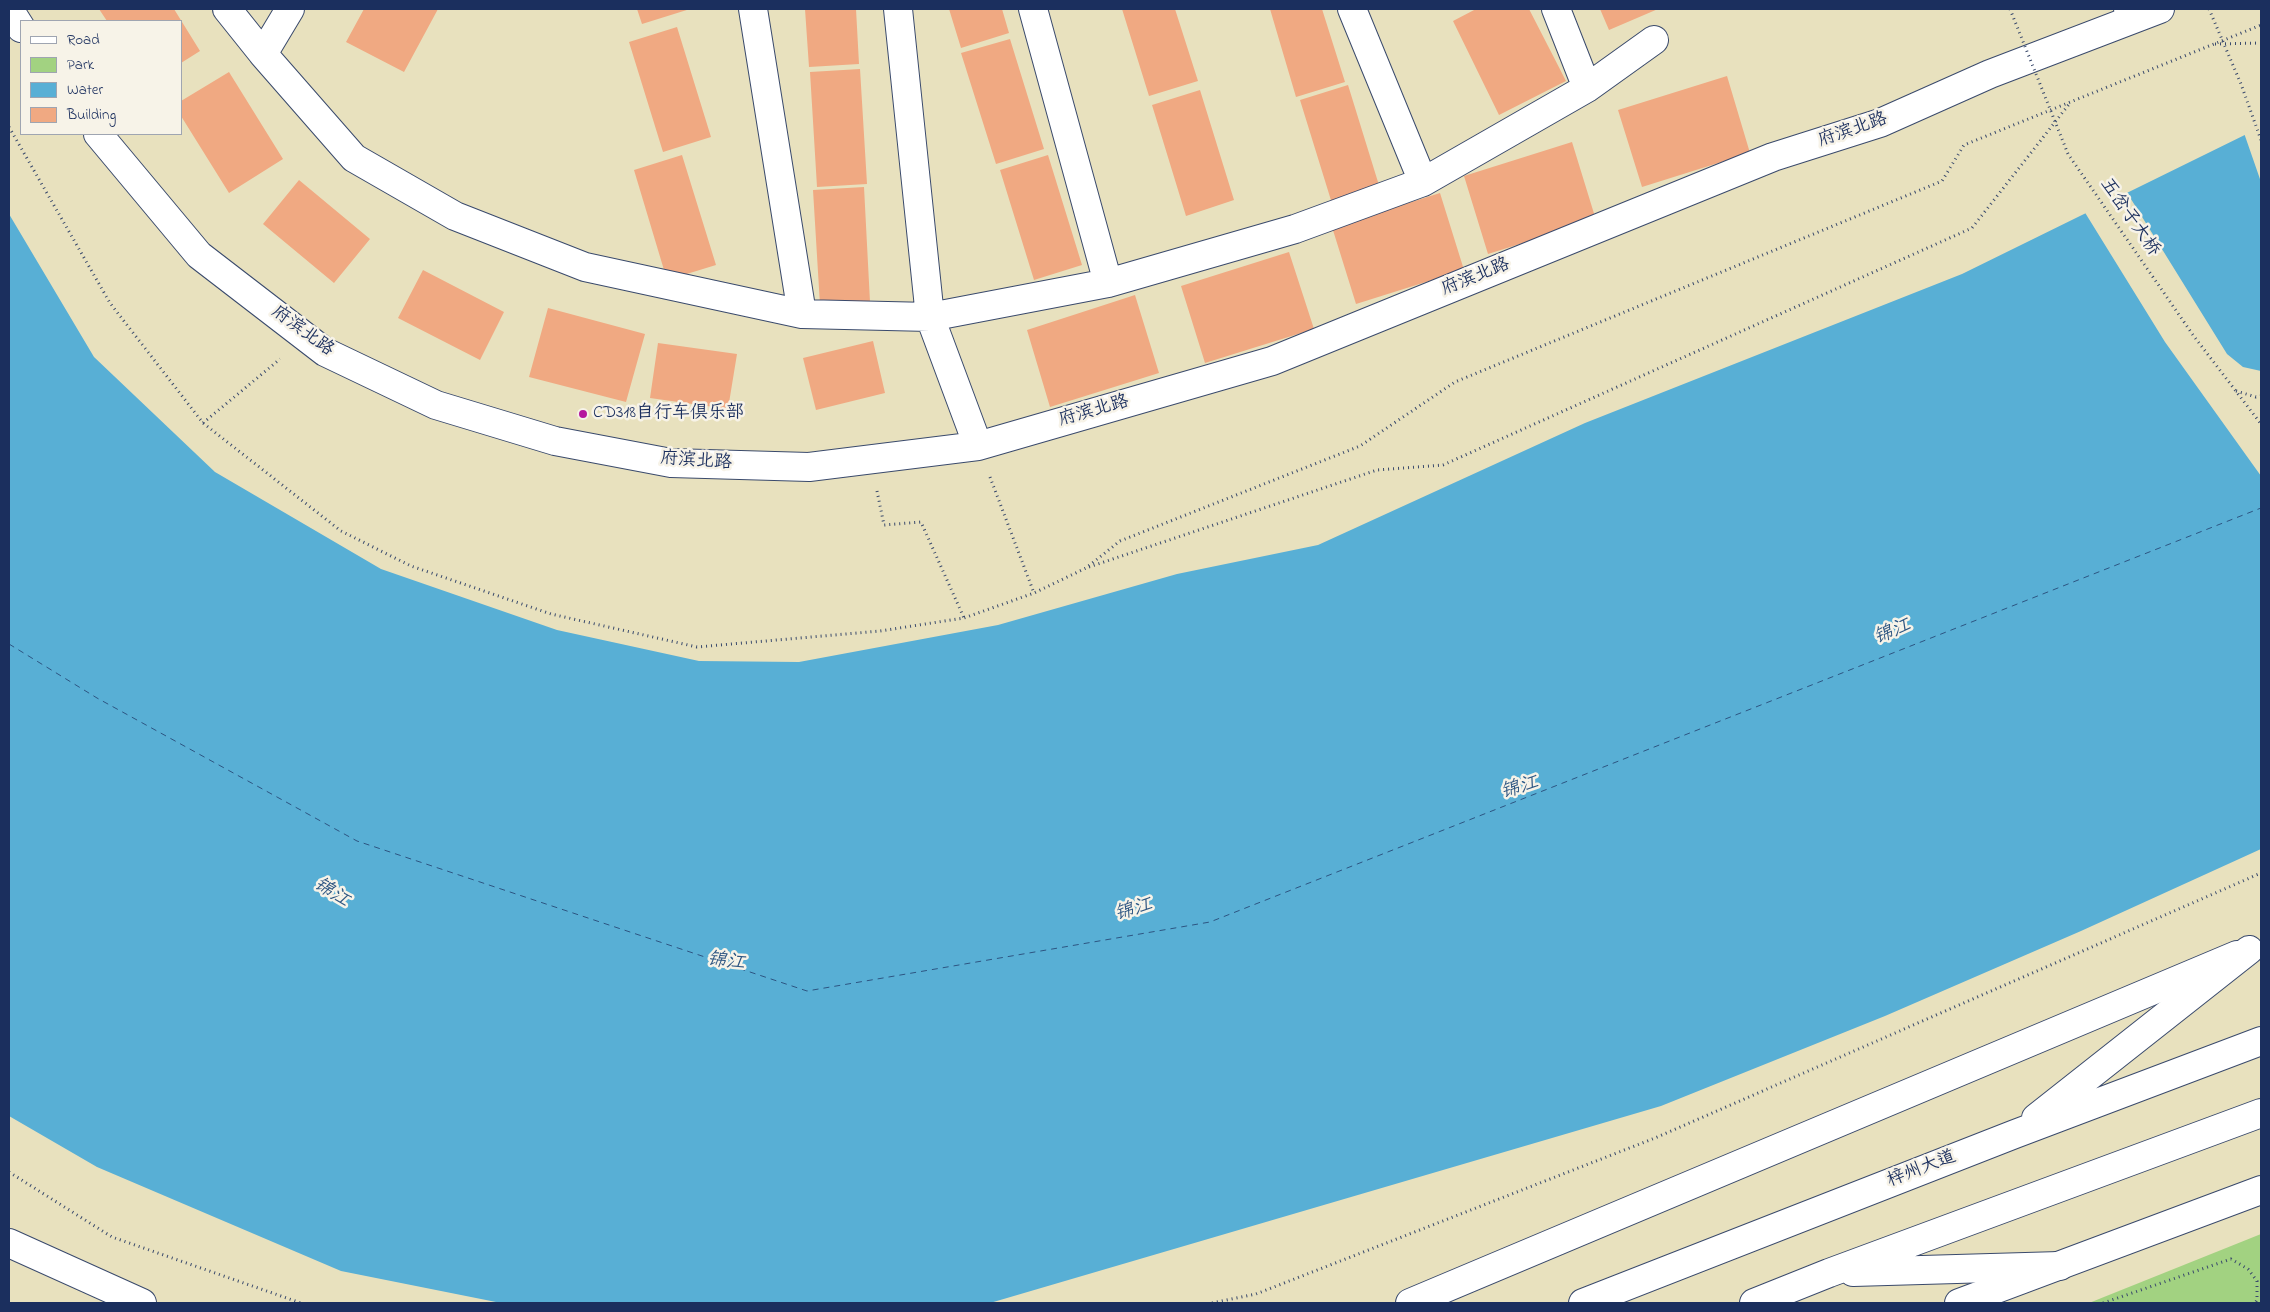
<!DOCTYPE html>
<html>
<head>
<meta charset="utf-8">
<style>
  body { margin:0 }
  #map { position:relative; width:2270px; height:1312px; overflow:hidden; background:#e8e1be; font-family:"Indie Flower",sans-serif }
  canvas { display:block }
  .frame { position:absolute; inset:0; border:10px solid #1b2f5e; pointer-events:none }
  .legend { position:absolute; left:20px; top:20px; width:162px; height:115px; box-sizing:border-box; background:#f7f3e8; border:1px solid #9fa5b1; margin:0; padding:6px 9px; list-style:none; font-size:15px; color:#1b2f5e }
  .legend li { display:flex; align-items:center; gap:10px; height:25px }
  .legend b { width:25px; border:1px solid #9fa5b1 }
</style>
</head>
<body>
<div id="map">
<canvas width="2270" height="1312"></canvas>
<div class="frame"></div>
<ul class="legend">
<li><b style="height:6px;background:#fff"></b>Road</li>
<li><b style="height:14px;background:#a2d281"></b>Park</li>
<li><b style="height:14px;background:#58afd5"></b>Water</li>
<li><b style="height:14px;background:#f0a982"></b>Building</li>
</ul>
</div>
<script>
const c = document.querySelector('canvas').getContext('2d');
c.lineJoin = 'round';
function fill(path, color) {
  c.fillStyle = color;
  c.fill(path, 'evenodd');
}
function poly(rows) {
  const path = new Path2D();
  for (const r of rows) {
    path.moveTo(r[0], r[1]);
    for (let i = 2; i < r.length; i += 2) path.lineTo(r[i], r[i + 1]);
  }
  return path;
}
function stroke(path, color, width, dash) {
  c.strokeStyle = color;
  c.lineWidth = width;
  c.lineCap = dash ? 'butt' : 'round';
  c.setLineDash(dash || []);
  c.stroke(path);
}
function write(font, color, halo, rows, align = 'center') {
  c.font = font + ' "Indie Flower","LXGW WenKai TC",sans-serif';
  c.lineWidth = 5;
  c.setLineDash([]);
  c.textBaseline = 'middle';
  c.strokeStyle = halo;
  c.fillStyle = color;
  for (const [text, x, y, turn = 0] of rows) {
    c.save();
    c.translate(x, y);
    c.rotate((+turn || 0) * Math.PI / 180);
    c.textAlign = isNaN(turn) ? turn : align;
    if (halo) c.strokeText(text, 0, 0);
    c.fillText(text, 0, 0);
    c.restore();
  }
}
fill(poly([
  [2261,1234,2261,1303,2089,1303]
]), '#a2d281');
fill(poly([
  [2261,127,2261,849,2081,931,1885,1016,1661,1106,990,1303,501,1303,341,1271,97,1167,9,1116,9,214,94,357,215,472,381,569,557,630,699,661,799,662,998,625,1177,574,1318,545,1585,423,1962,274]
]), '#58afd5');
fill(poly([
  [2261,124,2261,182,2244,133],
  [2126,191,2227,354,2243,367,2261,371,2261,476,2165,342,2084,211]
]), '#e8e1be');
stroke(poly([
  [9,644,97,698,357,841,807,991,1210,922,2261,508]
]), '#2d5582', 1, [6, 5]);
fill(poly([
  [99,9,174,9,200,51,181,63,181,21,107,21],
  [364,9,438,9,404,72,346,42],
  [637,9,690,9,642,24],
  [805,9,856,9,859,64,809,67],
  [949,9,1002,9,1009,33,961,48],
  [1122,9,1175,9,1198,81,1149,96],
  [1270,9,1322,9,1345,82,1296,97],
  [1476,9,1529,9,1566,81,1499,115,1453,21],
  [1600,9,1658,9,1609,30],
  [677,27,711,137,663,152,629,42],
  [1010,39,1044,149,996,164,961,53],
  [860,69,867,184,817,187,810,72],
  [229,72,283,159,229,193,181,116,181,101],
  [1727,76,1750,153,1642,187,1618,110],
  [1348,85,1382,195,1334,210,1300,100],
  [1200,90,1234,200,1186,216,1152,105],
  [1572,142,1596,220,1488,254,1464,176],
  [682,155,716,265,667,280,634,170],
  [1048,155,1082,265,1034,280,1000,170],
  [299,180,370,239,334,283,263,224],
  [864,187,870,302,820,305,813,190],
  [1440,193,1464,270,1356,304,1332,227],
  [1289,252,1314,329,1205,363,1181,286],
  [423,270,504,312,480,360,398,318],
  [1135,295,1159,373,1050,407,1027,330],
  [548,308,645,334,626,402,529,377],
  [873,341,885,393,816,410,803,358],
  [658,343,737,354,728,409,650,398]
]), '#f0a982');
const minor = poly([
  [9,9,21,28],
  [227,9,263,54,354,158,455,216,585,267,802,314,930,317,1108,283,1295,229,1423,182,1587,88,1654,40],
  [753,9,802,314],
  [898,9,930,317,978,446],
  [1033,9,1108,283],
  [1352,9,1423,182],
  [1556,9,1587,88],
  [263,54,290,9],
  [98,134,199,255,325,352,436,405,555,441,671,463,809,467,978,446,1272,361,1773,157,1880,123,1990,74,2160,9]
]);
const major = poly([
  [2128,9,2133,18],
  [9,1243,142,1303],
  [1410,1303,2237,955],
  [1959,1303,2261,1190]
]);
const highway = poly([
  [2036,1118,2249,950],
  [1853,1272,2060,1266],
  [1583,1303,2015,1134,2261,1041],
  [1754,1303,1829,1273,2261,1113]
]);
stroke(minor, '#3a4a6c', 30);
stroke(major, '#3a4a6c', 30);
stroke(highway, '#3a4a6c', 30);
stroke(poly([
  [2215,44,2261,43],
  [9,127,110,303,203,423,341,531,411,566,551,614,697,647,880,631,964,618,1034,593,1086,568,1120,541,1360,446,1455,382,1942,181,1964,145,2261,25],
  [2236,391,2256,397,2261,396],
  [203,423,280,359],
  [990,477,1034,593],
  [877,491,884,525,921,522,964,618],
  [1089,567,1377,470,1443,465,1972,228,2070,103],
  [9,1172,112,1237,301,1303],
  [1212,1303,1256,1294,1655,1138,2261,873],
  [2103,1303,2231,1259,2248,1269,2257,1281,2257,1300,2255,1303]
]), '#3a4a6c', 3, [1, 4]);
stroke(minor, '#fff', 28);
stroke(major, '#fff', 28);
stroke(highway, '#fff', 28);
stroke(poly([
  [2010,9,2068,154,2193,335,2261,424],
  [2209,9,2241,84,2261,140]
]), '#3a4a6c', 3, [1, 4]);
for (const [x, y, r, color] of [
  [583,414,5,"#b5179e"]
]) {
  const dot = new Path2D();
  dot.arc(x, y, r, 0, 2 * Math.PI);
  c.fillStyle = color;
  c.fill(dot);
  stroke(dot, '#f7f3e8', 2);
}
write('18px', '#1b2f5e', '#f7f3e8', [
  ["府滨北路",1853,131,-19],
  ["五岔子大桥",2129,218,55],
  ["府滨北路",1476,278,-22],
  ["府滨北路",302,332,36],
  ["府滨北路",1094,412,-16],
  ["府滨北路",696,462,4],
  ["梓州大道",1922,1170,-21]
]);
write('18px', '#1b2f5e', '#f7f3e8', [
  ["CD318自行车俱乐部",593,414]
], 'left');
write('italic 19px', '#2d5582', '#f7f3e8', [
  ["锦江",1893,633,-23],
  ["锦江",1520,789,-17],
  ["锦江",331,894,32],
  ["锦江",1134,911,-17],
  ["锦江",726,963,7]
]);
</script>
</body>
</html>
